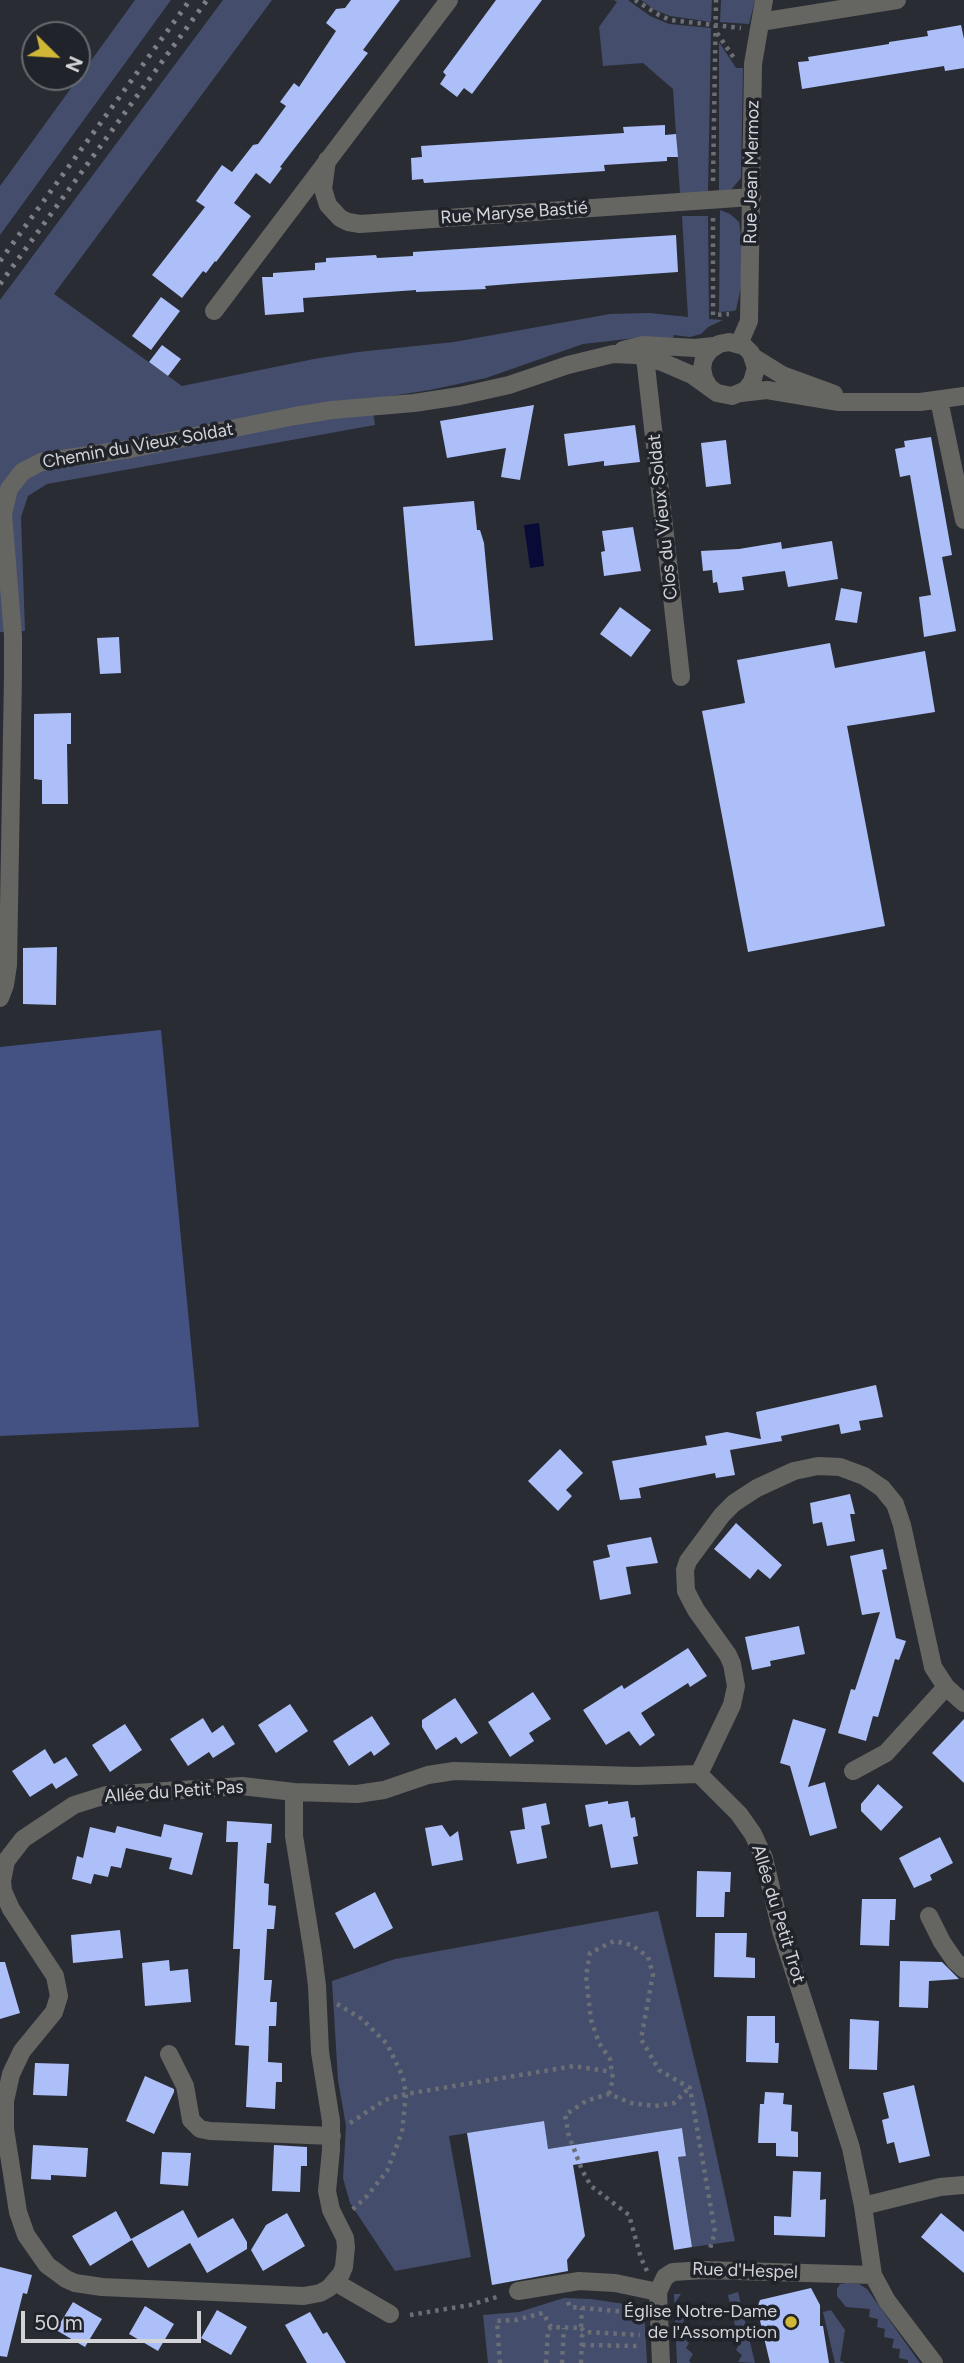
<!DOCTYPE html>
<html>
<head>
<meta charset="utf-8">
<style>
  body { margin:0 }
  #map { position:relative; width:964px; height:2363px; overflow:hidden; background:#2a2c34; font-family:Figtree,sans-serif }
  canvas { display:block }
  .north { position:absolute; left:21px; top:21px; width:70px; height:70px; box-sizing:border-box; background:#20232a; border:2px solid #686a70; border-radius:50%; rotate:114deg; font-size:19px; font-weight:700; line-height:28px; text-align:center; color:#d3d4d9 }
  .north::after { content:''; display:block; margin:auto; width:24px; height:32px; background:#d1b736; clip-path:polygon(50% 0,100% 100%,50% 72%,0 100%) }
  .scale { position:absolute; left:21px; top:2311px; width:180px; height:32px; box-sizing:border-box; border:4px solid #d3d4d9; border-top:0; padding-left:9px; font-size:21px; line-height:24px; white-space:nowrap; color:#d3d4d9; -webkit-text-stroke:5px #20232a; paint-order:stroke }
</style>
</head>
<body>
<div id="map">
<canvas width="964" height="2363"></canvas>
<div class="north">N</div>
<div class="scale">50 m</div>
</div>
<script>
const c = document.querySelector('canvas').getContext('2d');
c.lineJoin = 'round';
function fill(path, color) {
  c.fillStyle = color;
  c.fill(path, 'evenodd');
}
function poly(rows) {
  const path = new Path2D();
  for (const r of rows) {
    path.moveTo(r[0], r[1]);
    for (let i = 2; i < r.length; i += 2) path.lineTo(r[i], r[i + 1]);
  }
  return path;
}
function stroke(path, color, width, dash) {
  c.strokeStyle = color;
  c.lineWidth = width;
  c.lineCap = dash ? 'butt' : 'round';
  c.setLineDash(dash || []);
  c.stroke(path);
}
function write(font, color, halo, rows, align = 'center') {
  c.font = font + ' Figtree,sans-serif';
  c.lineWidth = 7;
  c.setLineDash([]);
  c.textBaseline = 'middle';
  c.strokeStyle = halo;
  c.fillStyle = color;
  for (const [text, x, y, turn = 0] of rows) {
    c.save();
    c.translate(x, y);
    c.rotate((+turn || 0) * Math.PI / 180);
    c.textAlign = isNaN(turn) ? turn : align;
    if (halo) c.strokeText(text, 0, 0);
    c.fillText(text, 0, 0);
    c.restore();
  }
}
fill(poly([
  [135,0,171,0,0,235,0,186],
  [223,0,272,0,54,294,182,386,314,359,358,352,454,342,610,314,649,313,688,317,682,216,708,216,709,319,723,320,708,327,701,334,690,337,674,335,672,340,636,338,583,344,486,378,430,390,371,399,375,425,47,484,28,496,21,517,25,631,0,632,0,300],
  [614,0,628,0,650,16,669,24,711,28,708,193,680,194,673,89,643,63,603,66,599,27,617,2],
  [641,0,712,0,711,22,670,16,655,10],
  [721,0,755,0,749,24,720,22],
  [719,42,736,68,743,68,741,178,730,191,719,191],
  [720,210,730,214,739,222,742,242,741,287,736,310,733,311,719,312],
  [658,1911,706,2107,735,2241,692,2247,678,2157,686,2155,682,2128,548,2149,543,2121,449,2136,471,2257,395,2271,350,2203,343,2178,346,2126,338,2080,332,1981,395,1959],
  [847,2283,859,2284,867,2289,920,2363,908,2363,908,2360,899,2358,900,2349,892,2348,894,2339,884,2337,885,2329,877,2327,878,2319,869,2317,870,2309,846,2307,837,2296,837,2289,840,2284],
  [738,2292,755,2363,738,2362,742,2355,736,2350,740,2343,733,2339,737,2334,728,2295],
  [674,2294,681,2294,676,2301,682,2306,677,2314,685,2319,680,2326,687,2332,683,2338,689,2343,686,2348,693,2354,689,2361,691,2363,677,2363],
  [564,2298,591,2299,644,2307,647,2363,488,2363,483,2315,519,2312],
  [831,2310,845,2330,840,2361,845,2363,835,2363,823,2312]
]), '#444e6c');
fill(poly([
  [161,1030,199,1427,0,1436,0,1047]
]), '#445283');
fill(poly([
  [539,523,544,566,530,568,524,525]
]), '#070b36');
fill(poly([
  [351,0,400,0,363,50,368,53,280,167,282,168,270,184,256,173,234,203,251,216,216,262,215,261,206,273,203,271,182,298,152,275,205,207,196,201,222,165,232,172,253,145,258,144,286,106,280,102,294,83,299,87,336,31,326,23,336,9,345,8],
  [496,0,542,0,472,94,464,88,457,97,440,84,446,75,443,72],
  [961,25,964,39,964,68,945,71,944,66,802,89,798,62,809,61,808,57,889,44,889,42,928,36,927,31],
  [665,125,665,135,676,134,678,157,667,157,667,161,604,165,605,171,424,183,423,179,412,180,411,158,422,157,421,146,624,133,623,127],
  [676,235,678,272,522,283,485,286,486,289,416,292,416,290,303,298,304,312,265,315,262,277,273,277,273,273,315,270,315,263,326,262,326,258,376,255,377,258,413,256,413,252],
  [161,297,180,311,151,350,132,336],
  [162,345,181,359,168,376,149,362],
  [534,405,520,480,501,477,506,448,447,458,440,421],
  [635,425,640,462,604,466,604,461,568,466,564,434],
  [931,437,952,555,942,557,956,631,924,637,919,597,931,595,910,475,900,477,895,449,905,447,904,441],
  [726,440,731,484,706,487,701,443],
  [474,501,477,530,480,530,484,543,493,640,415,646,403,507],
  [633,527,641,571,604,576,601,552,605,551,602,531],
  [832,541,838,579,788,587,785,571,742,577,744,590,719,593,717,582,713,583,712,570,703,571,701,551,739,549,781,542,782,549],
  [841,588,862,592,857,623,835,620],
  [620,607,651,630,631,657,600,634],
  [119,637,121,673,100,674,97,638],
  [830,643,835,668,925,651,935,712,847,726,885,926,748,952,702,711,745,703,737,660],
  [71,713,71,744,67,744,68,804,42,804,42,780,34,779,34,714],
  [57,947,56,1005,23,1004,23,948],
  [876,1385,883,1417,859,1421,861,1430,841,1434,839,1424,781,1436,782,1441,730,1450,735,1475,716,1478,715,1473,639,1488,641,1498,620,1500,612,1461,707,1445,705,1436,727,1432,761,1439,756,1412],
  [560,1449,583,1473,566,1490,572,1496,558,1511,528,1481],
  [850,1494,855,1514,850,1514,855,1541,827,1546,822,1522,813,1524,810,1503],
  [736,1523,782,1565,770,1579,758,1569,750,1579,714,1549],
  [651,1537,658,1563,626,1567,631,1594,600,1600,593,1561,610,1557,607,1545],
  [883,1549,887,1569,882,1570,896,1638,906,1641,899,1660,895,1659,878,1717,873,1716,866,1741,838,1733,851,1689,855,1690,880,1612,862,1615,850,1556],
  [799,1626,805,1654,770,1661,771,1666,752,1670,745,1637],
  [688,1648,707,1676,690,1687,688,1683,641,1713,655,1735,640,1746,629,1731,606,1745,583,1710,622,1685,624,1689],
  [533,1692,551,1719,529,1733,534,1741,510,1757,488,1722],
  [455,1698,478,1733,461,1744,456,1737,436,1750,422,1727,422,1720],
  [290,1704,308,1731,276,1753,258,1725],
  [372,1716,390,1744,374,1756,371,1751,349,1766,333,1741],
  [203,1718,212,1733,223,1725,235,1744,213,1758,209,1752,188,1766,170,1739],
  [793,1719,826,1729,808,1787,825,1782,837,1828,810,1836,790,1766,780,1763],
  [964,1719,964,1783,932,1753],
  [125,1724,142,1750,110,1772,92,1745],
  [45,1749,54,1764,66,1757,78,1775,56,1789,52,1783,30,1797,12,1771],
  [878,1784,903,1807,881,1831,861,1811,861,1804],
  [608,1801,608,1804,628,1801,631,1818,635,1817,638,1836,633,1837,638,1864,611,1868,602,1824,589,1827,585,1805],
  [546,1803,550,1824,541,1826,547,1858,517,1864,510,1831,525,1829,522,1808],
  [227,1821,272,1824,271,1843,267,1843,264,1883,269,1884,268,1905,276,1906,274,1929,267,1929,264,1980,272,1980,270,2002,277,2002,276,2026,269,2026,268,2062,282,2063,282,2082,276,2082,275,2109,246,2107,249,2046,235,2045,240,1949,233,1949,238,1842,226,1842],
  [164,1824,203,1833,192,1875,169,1869,172,1858,126,1848,121,1868,111,1866,108,1877,94,1874,91,1884,72,1879,77,1856,83,1858,90,1827,115,1833,117,1826,161,1837],
  [442,1825,450,1837,458,1831,463,1860,432,1866,425,1828],
  [940,1837,953,1863,930,1875,932,1880,914,1888,899,1858],
  [697,1871,731,1872,730,1892,725,1892,724,1917,696,1917],
  [375,1892,393,1928,354,1949,335,1913],
  [862,1899,896,1899,895,1920,890,1920,889,1946,860,1945],
  [120,1930,123,1958,73,1963,71,1935],
  [715,1933,747,1933,746,1957,755,1958,755,1978,714,1977],
  [169,1960,170,1971,188,1969,191,2002,145,2006,142,1963],
  [900,1961,942,1962,959,1979,929,1981,928,2008,899,2007],
  [0,1962,5,1962,20,2013,0,2019],
  [747,2016,775,2016,775,2043,779,2043,778,2063,746,2062],
  [850,2019,879,2021,877,2070,849,2069],
  [35,2063,69,2064,67,2096,33,2095],
  [145,2076,174,2089,174,2092,154,2134,126,2121],
  [914,2085,930,2156,899,2163,894,2142,887,2144,882,2120,889,2118,883,2093],
  [765,2092,784,2093,783,2104,792,2105,791,2131,798,2132,798,2157,776,2156,776,2143,758,2143,760,2104,764,2104],
  [544,2121,548,2149,682,2128,686,2156,678,2157,692,2247,674,2250,658,2151,573,2165,585,2236,567,2260,568,2271,492,2285,467,2133],
  [33,2145,88,2148,86,2177,51,2175,51,2180,31,2179],
  [274,2145,307,2147,307,2166,301,2166,300,2192,272,2191],
  [162,2152,191,2153,188,2186,160,2184],
  [793,2171,821,2172,820,2200,826,2199,825,2237,774,2235,774,2216,791,2217],
  [183,2210,198,2238,233,2218,247,2242,247,2249,207,2273,190,2243,148,2268,132,2240,90,2266,72,2236,116,2211,131,2239],
  [287,2213,305,2246,263,2271,251,2250,266,2225],
  [941,2213,964,2232,964,2273,921,2237],
  [0,2267,32,2275,27,2294,23,2293,7,2357,0,2356],
  [811,2288,820,2305,820,2326,823,2326,829,2363,770,2363,757,2308,760,2300],
  [73,2302,102,2319,85,2347,56,2330],
  [145,2306,174,2324,158,2351,129,2334],
  [217,2310,247,2327,231,2355,201,2338],
  [310,2312,323,2334,327,2332,346,2363,307,2363,285,2325]
]), '#adbff8');
stroke(poly([
  [635,0,659,15,670,20,741,28],
  [717,33,734,58],
  [713,181,716,0],
  [713,218,713,315,729,314],
  [337,2004,362,2019,387,2044,403,2077,406,2094,402,2132,387,2171,367,2196,352,2210],
  [609,2094,613,2079,610,2059,599,2043,591,2020,586,1976,590,1953,614,1941,632,1945,648,1957,653,1974,641,2039,659,2070,690,2088,715,2232,709,2252],
  [350,2123,385,2100,406,2094,574,2066,612,2072],
  [647,2271,641,2258,629,2215,591,2186,582,2170,569,2136,565,2115,586,2101,609,2094,631,2103,655,2106,674,2103,689,2088],
  [568,2302,570,2307,639,2313],
  [410,2315,470,2305,500,2296],
  [581,2328,585,2332,640,2335],
  [582,2345,640,2346],
  [500,2363,497,2321,516,2320,543,2313,551,2327,581,2328,582,2308],
  [546,2363,548,2330,551,2327],
  [562,2363,564,2328],
  [581,2363,582,2336,585,2332]
]), '#6c6e75', 4.5, [3.5, 5]);
stroke(poly([
  [760,22,897,0],
  [327,160,323,189,328,205,340,218,348,222,360,224,752,197],
  [214,311,449,0],
  [739,344,749,321,753,64,764,0],
  [623,350,643,345,695,348,714,346],
  [645,357,681,677],
  [753,357,782,375,834,394],
  [741,393,767,390,839,402,920,402,964,396],
  [939,400,964,520],
  [0,998,5,985,8,965,13,676,13,636,3,514,9,489,22,472,41,462,130,449,295,416,332,410,414,403,460,396,509,385,568,365,613,354,636,355,662,362,692,375,717,393,732,396,746,390,752,382,756,368,751,353,744,346,729,342,719,344,710,350,704,358,702,368,704,378,709,387],
  [853,1771,886,1753,946,1687],
  [294,1792,294,1836,313,1954,317,1986,320,2052,331,2121,331,2150,327,2191,331,2210,345,2238,346,2247,344,2267,341,2274,329,2288,320,2293,304,2296,102,2287,75,2283,66,2279,47,2265,26,2235,18,2212,5,2129,5,2101,11,2074,22,2051,54,2012,59,1996,55,1976,11,1909,3,1891,2,1881,6,1861,23,1839,74,1805,106,1795,242,1786,294,1792,357,1794,384,1790,428,1775,454,1771,636,1776,699,1774],
  [929,1916,942,1942,955,1961,964,1969],
  [169,2054,185,2086,191,2120,200,2129,210,2131,332,2136],
  [863,2206,940,2187,964,2185],
  [335,2282,390,2314],
  [518,2291,579,2281,615,2283,658,2292],
  [661,2363,658,2292,665,2277,673,2272,704,2270,873,2275],
  [934,2363,887,2301,873,2275,863,2206,851,2148,781,1931,764,1858,753,1834,739,1814,699,1774,732,1705,736,1686,732,1664,728,1655,696,1610,686,1591,685,1570,688,1561,722,1515,734,1503,757,1488,794,1471,818,1466,840,1467,864,1476,882,1488,895,1504,902,1525,933,1667,946,1687,964,1703]
]), '#656561', 18);
stroke(poly([
  [0,261,190,0],
  [0,284,207,0]
]), '#7e7f86', 5, [3.5, 7]);
for (const [x, y, r, color] of [
  [791,2322,7,"#d1b736"]
]) {
  const dot = new Path2D();
  dot.arc(x, y, r, 0, 2 * Math.PI);
  c.fillStyle = color;
  c.fill(dot);
  stroke(dot, '#20232a', 2.5);
}
write('18px', '#d3d4d9', '#20232a', [
  ["Rue Jean Mermoz",752,172,-89],
  ["Rue Maryse Bastié",514,213,-4],
  ["Chemin du Vieux Soldat",138,446,-10],
  ["Clos du Vieux Soldat",663,517,-96],
  ["Allée du Petit Pas",174,1792,-4],
  ["Allée du Petit Trot",778,1914,73],
  ["Rue d'Hespel",745,2271,2]
]);
write('18px', '#d3d4d9', '#20232a', [
  ["Église Notre-Dame",777,2312],
  ["de l'Assomption",777,2333]
], 'right');
</script>
</body>
</html>
